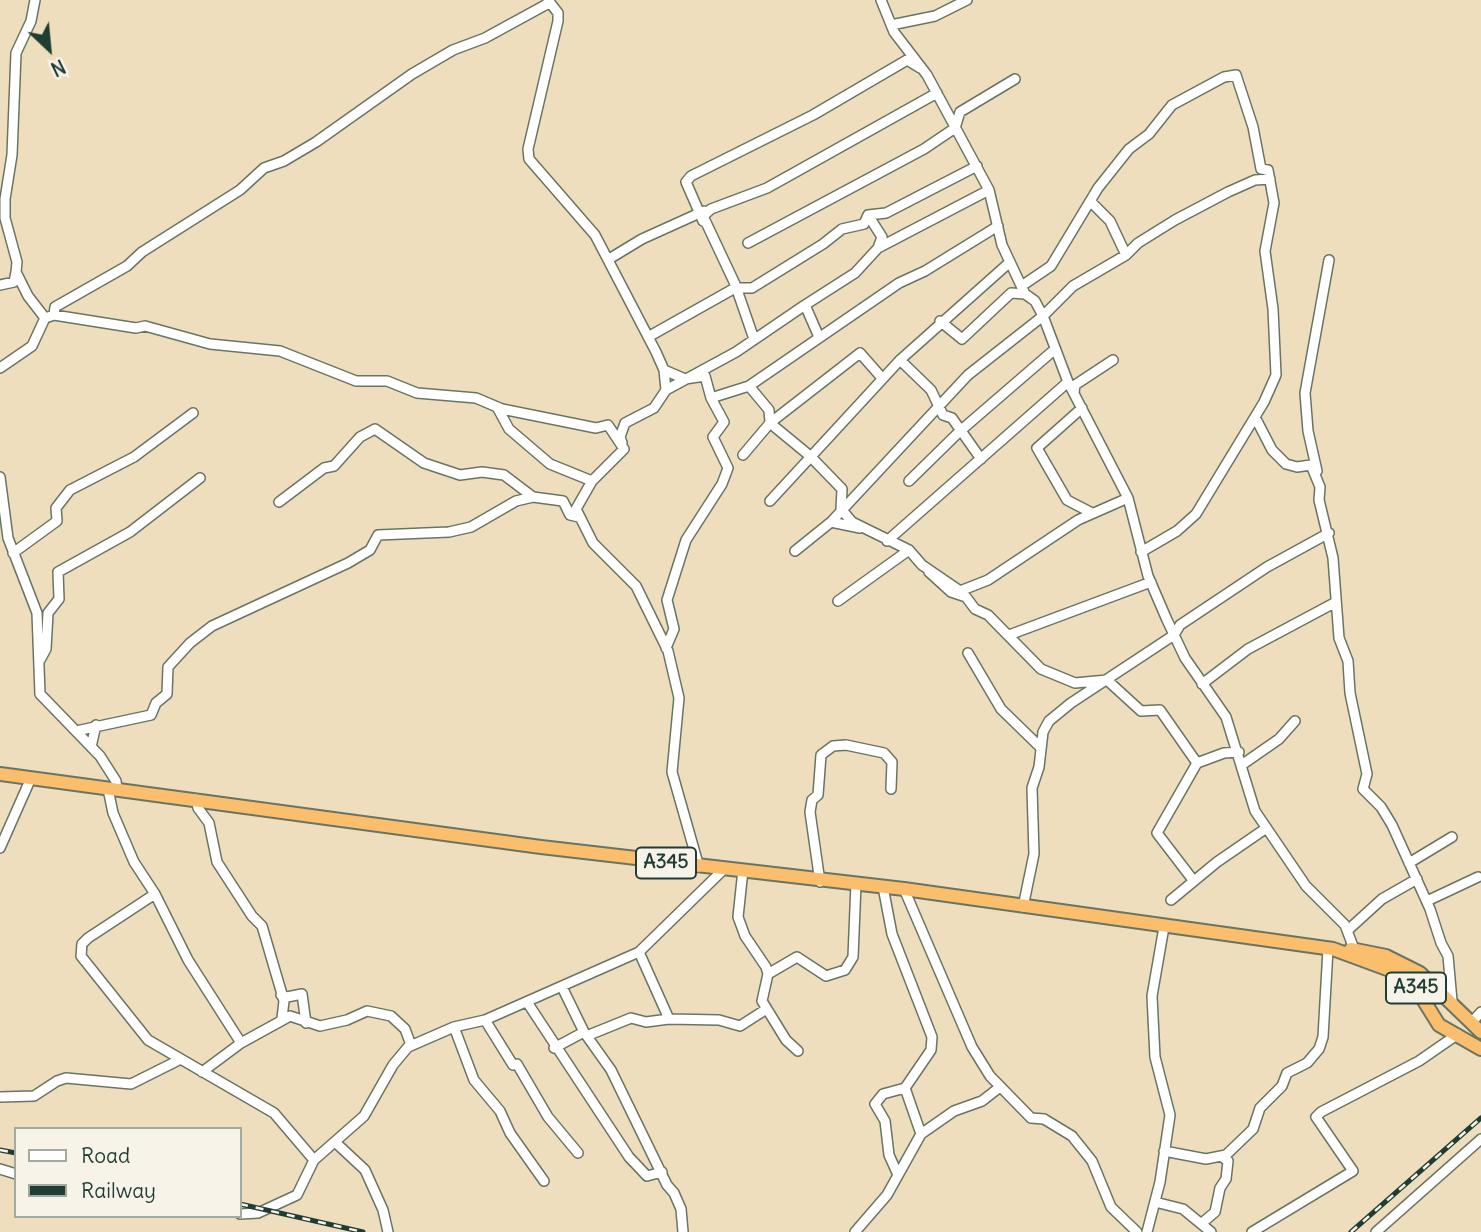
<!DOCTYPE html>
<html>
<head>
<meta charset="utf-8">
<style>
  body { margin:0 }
  #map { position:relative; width:1481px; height:1232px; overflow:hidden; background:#efdebd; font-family:Delius,sans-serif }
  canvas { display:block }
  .legend { position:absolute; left:14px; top:1127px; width:228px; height:91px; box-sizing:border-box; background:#f7f3e8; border:2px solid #a1aaa0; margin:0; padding:9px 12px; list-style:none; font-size:21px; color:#1f3d34 }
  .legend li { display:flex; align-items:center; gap:14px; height:35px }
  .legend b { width:35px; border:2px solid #a1aaa0 }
  .north { position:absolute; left:14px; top:14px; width:70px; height:70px; -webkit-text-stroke:5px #f7f3e8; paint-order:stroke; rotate:154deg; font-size:19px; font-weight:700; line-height:28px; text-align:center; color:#1f3d34 }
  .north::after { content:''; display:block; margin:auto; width:24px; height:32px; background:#1f3d34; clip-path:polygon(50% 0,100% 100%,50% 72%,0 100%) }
</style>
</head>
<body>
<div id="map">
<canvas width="1481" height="1232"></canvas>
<ul class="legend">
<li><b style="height:9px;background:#fff"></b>Road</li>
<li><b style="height:9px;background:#1f3d34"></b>Railway</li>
</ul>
<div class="north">N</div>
</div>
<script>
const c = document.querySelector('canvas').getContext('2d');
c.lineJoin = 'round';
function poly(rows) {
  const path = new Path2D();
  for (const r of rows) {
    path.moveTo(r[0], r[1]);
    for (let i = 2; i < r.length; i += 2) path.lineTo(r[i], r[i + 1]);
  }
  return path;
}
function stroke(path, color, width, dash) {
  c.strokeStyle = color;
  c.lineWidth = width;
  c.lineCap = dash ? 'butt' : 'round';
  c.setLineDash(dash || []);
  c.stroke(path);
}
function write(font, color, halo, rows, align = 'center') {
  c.font = font + ' Delius,sans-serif';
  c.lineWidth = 7;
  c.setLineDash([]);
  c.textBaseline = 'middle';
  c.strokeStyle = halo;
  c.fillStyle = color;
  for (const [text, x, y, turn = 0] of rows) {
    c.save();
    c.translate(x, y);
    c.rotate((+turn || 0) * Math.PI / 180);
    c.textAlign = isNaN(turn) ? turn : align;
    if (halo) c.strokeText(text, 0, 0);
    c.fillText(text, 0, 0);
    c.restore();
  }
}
const minor = poly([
  [548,0,558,13,558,21,528,149,529,159,595,235,656,352,664,370,666,390],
  [881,0,894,32,927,75,989,190,1002,245,1010,262,1025,294,1035,301,1043,316,1068,382,1128,498,1148,576,1167,620,1185,658,1226,717,1255,811,1306,886,1345,925,1354,949],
  [891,25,935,16,967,0],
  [1091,202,1110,221,1126,255],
  [703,221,686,182,691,176,813,115,907,60,920,68],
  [748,243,924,149,955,128,960,112,1015,79],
  [878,248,989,190],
  [609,259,642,239,704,211],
  [16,272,28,296,45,318],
  [0,285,14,282,16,272,17,262,5,218,5,199,12,155,16,53,31,21,35,0],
  [1023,285,1051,266,1098,188,1129,149,1149,134,1172,105,1224,77,1236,75,1253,127,1261,169,1268,170,1274,203,1265,251,1273,309,1276,375,1264,402,1196,514,1177,531,1141,552],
  [805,305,855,273,878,248,882,237,868,215],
  [54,315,55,307,127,266,142,252,240,190,264,168,284,161,316,142,412,74,453,50,485,38,549,3],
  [940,321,962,339,1011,293,1025,294],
  [648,337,735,288,752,288,823,244,842,229,864,224,868,215,886,213,977,166],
  [754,339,735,284,703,216,711,209,767,188,937,93],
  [900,360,931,390,943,415,952,418,981,459],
  [0,368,32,346,45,318,54,315,136,328,145,326,210,344,280,351,356,381,387,381,417,393,476,398,502,409,596,428,608,425,624,449],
  [664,370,685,379,705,376,711,398,724,422,713,437,728,468,722,484,686,540,667,600,674,629,666,648],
  [749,386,899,283,925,271,998,226],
  [1074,393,1075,385,1113,360],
  [711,398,749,386,769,410,770,423,810,456,842,489,841,509,852,522,909,550,922,565,960,591,988,580,1078,520,1128,498],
  [497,407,509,429,550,464,592,481],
  [1082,408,1037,448,1067,500,1092,513],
  [1255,417,1272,450,1286,464,1297,467,1311,465,1320,487,1319,500,1333,558,1339,638,1348,661,1350,693,1367,774,1363,789,1381,807,1392,825,1430,909,1441,943,1448,956,1452,1001],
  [622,443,620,437,625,423,654,408,666,390,736,352,805,305,819,337],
  [624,449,592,481,576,509,593,543,636,586,668,651,679,698,672,772,699,867],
  [743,455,770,423,860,353,882,378],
  [1317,471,1308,431,1305,393,1329,260],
  [0,477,8,538,37,613,40,694,100,756,116,781,117,790],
  [909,481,959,432,1054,350],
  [770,501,900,360,1010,262],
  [279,502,324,468,334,466,360,437,375,429,424,463,460,475,482,472,504,475,533,497],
  [831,522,860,528],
  [887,541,1068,382],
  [795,551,831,522,968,375,1043,316,1073,286,1126,255,1138,243,1175,220,1228,192,1255,180,1270,179],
  [13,553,57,521,56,508,70,490,134,457,193,413],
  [929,572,951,592,966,597,975,609,988,615,1041,669,1075,683,1107,680,1141,711,1160,710,1197,763,1224,753,1239,752],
  [838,601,909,550],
  [1009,635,1151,582],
  [968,653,1001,709,1040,747],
  [40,660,46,649,48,613,59,599,58,572,130,532,200,478],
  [1202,684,1248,649,1336,602],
  [76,731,151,715,156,703,167,694,168,667,190,643,212,626,348,563,370,550,378,535,449,532,471,527,516,501,533,497,563,501,570,515,579,517],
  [91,747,96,725],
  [1243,764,1279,739,1295,721],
  [108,789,113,813,134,862,155,894,188,960,241,1043],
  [196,799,198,808,209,823,217,862,252,916,262,926,284,1001,282,1018],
  [0,848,31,778],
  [1409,863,1452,837],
  [743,870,738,917,745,936,766,967,768,974,762,1001,786,1040,798,1051],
  [1193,880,1157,833,1197,763],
  [820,882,810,812,812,800,818,795,821,755,833,746,846,745,884,753,892,762,891,789],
  [883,887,892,934,932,1037,931,1050,905,1088,921,1134],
  [904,889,972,1047,990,1076,1031,1118,1044,1119,1072,1136,1092,1161,1111,1207,1137,1232],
  [155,894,88,938,82,944,81,956,148,1040,274,1113,314,1160],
  [1171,900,1217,862,1265,829],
  [1427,901,1478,877],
  [1023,907,1034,854,1032,788,1039,767,1043,732,1049,721,1071,703,1174,635,1180,625,1267,567,1329,533],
  [1348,930,1382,899,1417,879],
  [639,952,669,1019],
  [768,974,797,957,826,976,845,970,853,957,856,884],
  [562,987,584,1032,611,1070,667,1185,674,1193,681,1209,683,1232],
  [281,995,287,997,302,994,306,1023],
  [527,1002,629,1157,647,1176,662,1172],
  [485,1020,513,1065,517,1064,548,1117,578,1153],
  [1472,1022,1481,1012],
  [454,1027,474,1080,500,1111,510,1133,544,1181],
  [589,1035,631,1018,646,1022,669,1019,719,1020,740,1026,765,1010],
  [554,1048,584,1032],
  [202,1072,241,1043,290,1016,320,1026,347,1020,367,1011,391,1016,405,1029,411,1045],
  [0,1097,34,1096,57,1081,66,1078,131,1084,179,1060],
  [335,1142,365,1170,383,1210,388,1232],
  [1164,1151,1206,1159,1226,1155,1253,1129,1260,1108,1282,1086,1287,1073,1307,1063,1319,1049,1323,1037,1328,949],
  [0,1169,16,1174],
  [898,1175,889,1155,885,1121,875,1104,883,1094,905,1088],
  [1155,1202,1183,1209,1211,1232],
  [240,1214,258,1213,297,1195,314,1160,364,1116,393,1065,408,1047,454,1027,485,1020,639,952,723,870],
  [1202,1223,1215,1212,1220,1188,1226,1179,1228,1161,1221,1156],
  [855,1232,887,1195,921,1134,954,1111,982,1101,1000,1087],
  [1147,1232,1160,1182,1170,1115,1155,1057,1152,996,1164,927],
  [1252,1232,1353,1171,1316,1117,1321,1112,1419,1061,1458,1034],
  [1376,1232,1481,1139]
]);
const highway = poly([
  [0,774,541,847,904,889,1333,949,1398,973,1416,988,1439,1025,1481,1049],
  [1351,949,1386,956,1420,973,1481,1032]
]);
stroke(minor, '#687564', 12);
stroke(highway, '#687564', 16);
stroke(minor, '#fff', 9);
stroke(highway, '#fabe6d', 12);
const rail = poly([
  [0,1150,16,1153],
  [240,1204,363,1232],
  [1351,1232,1481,1118]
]);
stroke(rail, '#1f3d34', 5);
stroke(rail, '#f7f3e8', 2.5, [8]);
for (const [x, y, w] of [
  [666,863,60],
  [1416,988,60]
]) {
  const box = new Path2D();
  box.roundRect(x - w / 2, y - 15.5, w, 31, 5);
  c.fillStyle = '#f7f3e8';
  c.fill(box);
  stroke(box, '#1f3d34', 2);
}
write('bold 19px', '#1f3d34', null, [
  ["A345",666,863],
  ["A345",1416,988]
]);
</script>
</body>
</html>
